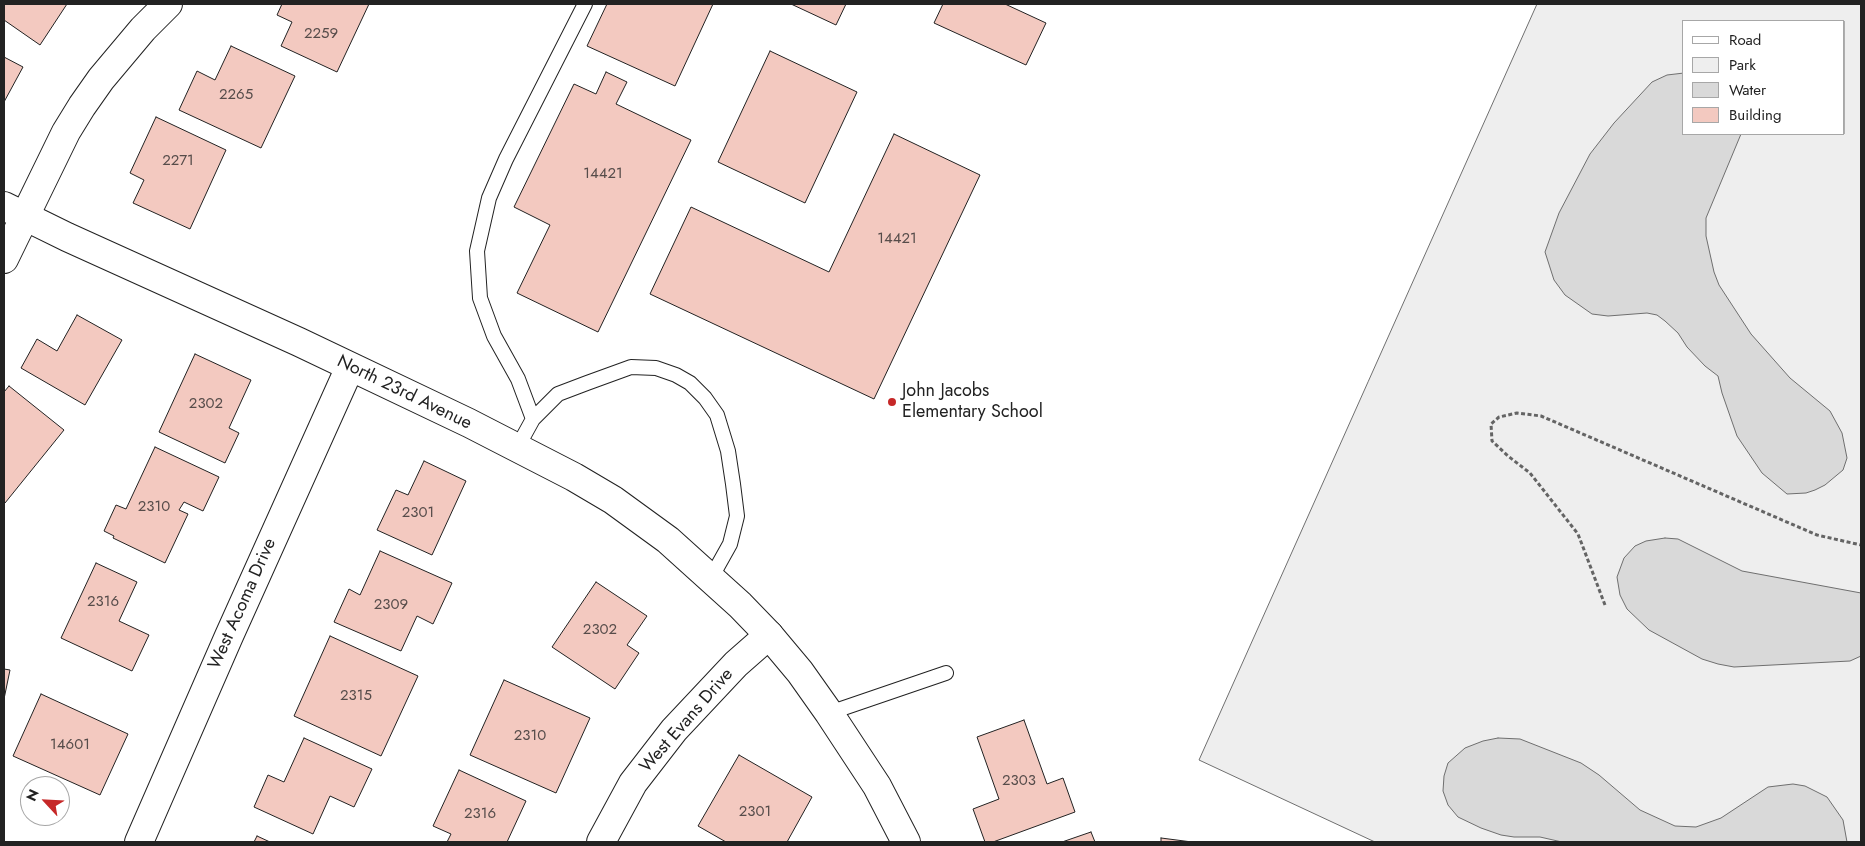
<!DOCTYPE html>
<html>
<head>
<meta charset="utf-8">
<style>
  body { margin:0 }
  #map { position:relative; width:1865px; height:846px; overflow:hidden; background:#fff; font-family:Jost,sans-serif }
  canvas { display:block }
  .frame { position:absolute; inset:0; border:5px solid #222; pointer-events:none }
  .legend { position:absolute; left:1682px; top:20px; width:162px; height:115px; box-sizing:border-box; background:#fff; border:1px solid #a7a7a7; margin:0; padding:6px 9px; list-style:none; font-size:15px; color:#222 }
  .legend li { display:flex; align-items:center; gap:10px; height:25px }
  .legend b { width:25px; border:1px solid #a7a7a7 }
  .north { position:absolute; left:20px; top:776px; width:50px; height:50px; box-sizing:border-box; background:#fff; border:1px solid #a7a7a7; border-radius:50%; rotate:295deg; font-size:14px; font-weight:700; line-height:20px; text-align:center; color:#222 }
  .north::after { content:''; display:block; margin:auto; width:18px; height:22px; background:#c62828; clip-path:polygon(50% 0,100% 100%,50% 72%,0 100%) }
</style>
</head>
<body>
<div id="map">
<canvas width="1865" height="846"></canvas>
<div class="frame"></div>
<ul class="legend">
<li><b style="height:6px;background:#fff"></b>Road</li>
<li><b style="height:14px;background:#eee"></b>Park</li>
<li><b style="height:14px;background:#d9d9d9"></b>Water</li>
<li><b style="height:14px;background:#f3c9c0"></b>Building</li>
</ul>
<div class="north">N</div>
</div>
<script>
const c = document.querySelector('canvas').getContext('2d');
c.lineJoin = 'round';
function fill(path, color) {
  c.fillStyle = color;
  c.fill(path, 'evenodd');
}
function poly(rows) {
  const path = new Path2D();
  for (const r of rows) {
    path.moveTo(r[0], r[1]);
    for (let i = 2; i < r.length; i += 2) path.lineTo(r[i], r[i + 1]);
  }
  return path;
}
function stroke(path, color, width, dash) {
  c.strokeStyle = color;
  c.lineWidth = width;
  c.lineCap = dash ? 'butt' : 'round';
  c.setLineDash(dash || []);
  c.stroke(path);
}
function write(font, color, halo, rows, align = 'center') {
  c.font = font + ' Jost,sans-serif';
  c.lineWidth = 4;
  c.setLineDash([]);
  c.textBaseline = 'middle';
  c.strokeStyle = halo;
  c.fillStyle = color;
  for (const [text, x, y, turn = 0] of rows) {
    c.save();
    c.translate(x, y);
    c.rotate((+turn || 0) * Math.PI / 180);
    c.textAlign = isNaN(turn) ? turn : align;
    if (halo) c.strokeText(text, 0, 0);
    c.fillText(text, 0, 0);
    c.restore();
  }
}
const green = poly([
  [1537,4,1861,4,1861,842,1375,842,1199,760,1537,4],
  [1684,21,1844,21,1844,134,1684,134,1684,21]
]);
fill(green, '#eee');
stroke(green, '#6f6f6f', 1);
const water = poly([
  [1684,73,1684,134,1741,134,1706,218,1706,236,1714,272,1719,285,1751,334,1790,378,1830,411,1842,433,1847,458,1843,470,1825,485,1815,490,1806,493,1787,494,1762,473,1737,436,1722,393,1718,376,1705,366,1687,347,1678,333,1665,321,1657,315,1647,313,1608,316,1592,314,1565,295,1554,280,1545,252,1559,213,1590,154,1614,123,1652,82,1667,75,1684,73],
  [1665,538,1678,539,1742,571,1861,593,1861,656,1850,661,1734,667,1718,664,1702,659,1649,630,1627,609,1620,595,1617,577,1624,558,1635,546,1646,541,1665,538],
  [1498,738,1520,739,1581,763,1599,775,1640,810,1675,826,1696,827,1721,818,1768,787,1793,784,1805,786,1827,797,1843,820,1847,842,1562,842,1540,837,1514,837,1501,835,1481,828,1458,817,1448,805,1443,791,1444,776,1448,763,1465,748,1483,741,1498,738]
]);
fill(water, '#d9d9d9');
stroke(water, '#6f6f6f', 1);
const building = poly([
  [4,4,67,4,40,45,4,20,4,4],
  [282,4,369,4,337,72,281,46,292,22,277,15,282,4],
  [607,4,713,4,675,86,587,46,607,4],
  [791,4,846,4,836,25,791,4],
  [943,4,1005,4,1046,23,1026,65,934,23,943,4],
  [231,46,295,76,261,148,179,110,197,71,215,80,231,46],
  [770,51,857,92,805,203,718,162,770,51],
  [4,57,23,67,4,102,4,57],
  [606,72,627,82,616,104,691,140,598,332,517,293,550,225,514,207,574,84,596,94,606,72],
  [156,117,226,150,190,229,133,203,144,180,130,173,156,117],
  [894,134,980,175,874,399,650,294,691,207,829,272,894,134],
  [77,315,122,340,85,405,21,368,37,339,57,351,77,315],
  [195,354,251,380,229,428,239,433,225,463,159,432,195,354],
  [9,386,64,430,5,503,4,502,4,392,9,386],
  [155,447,219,477,203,511,184,502,179,510,188,514,165,563,113,538,114,536,104,531,116,505,126,509,155,447],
  [424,461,466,481,432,555,377,530,396,490,408,495,424,461],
  [380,551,452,583,433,624,417,616,401,651,334,622,349,589,360,595,380,551],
  [96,563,137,582,119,621,149,635,132,671,61,638,96,563],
  [596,582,647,616,627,645,639,653,615,689,552,647,596,582],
  [330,636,418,676,381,756,294,716,330,636],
  [4,669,10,670,4,699,4,669],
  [504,680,590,718,556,793,470,755,504,680],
  [41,694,128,734,100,795,13,756,41,694],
  [1024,720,1047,784,1063,778,1075,812,993,842,985,842,973,809,999,799,977,737,1024,720],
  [304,738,372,769,354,807,330,796,313,834,254,807,268,775,284,782,304,738],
  [739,755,812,797,787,842,726,842,698,826,739,755],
  [459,770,526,801,507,842,447,842,451,834,433,826,459,770],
  [1091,832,1095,842,1062,842,1091,832],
  [257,836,270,842,254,842,257,836],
  [1161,838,1192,842,1161,842,1161,838]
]);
fill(building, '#f3c9c0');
stroke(building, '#222', 1);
const lane = poly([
  [533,419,518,379,494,336,480,298,477,251,489,198,506,159,585,4],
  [517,448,533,419,558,394,587,383,631,367,656,368,676,375,690,383,705,398,717,415,728,451,733,484,737,516,730,544,711,578],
  [829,713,946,673]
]);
const street = poly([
  [4,259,66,132,82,106,101,79,143,29,168,4],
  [139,842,229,636,350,367],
  [601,842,633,783,674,730,736,664,769,635]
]);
const secondary = poly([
  [4,206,67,237,299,342,469,423,574,477,613,500,668,540,740,605,769,635,800,672,829,713,877,786,906,842]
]);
stroke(lane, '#222', 16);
stroke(street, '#222', 30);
stroke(secondary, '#222', 30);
stroke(poly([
  [1605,605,1578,534,1530,473,1508,456,1492,441,1491,424,1499,417,1517,413,1541,416,1817,535,1861,545]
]), '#646464', 3, [4, 2.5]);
stroke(lane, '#fff', 14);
stroke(street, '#fff', 28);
stroke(secondary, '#fff', 28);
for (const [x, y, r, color] of [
  [892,402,5,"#c62828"]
]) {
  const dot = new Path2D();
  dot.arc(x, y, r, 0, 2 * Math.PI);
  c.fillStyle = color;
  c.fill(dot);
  stroke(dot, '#fff', 2);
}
write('15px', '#564c4a', null, [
  ["2259",321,34],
  ["2265",236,95],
  ["2271",178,161],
  ["14421",603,174],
  ["14421",897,239],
  ["2302",206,404],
  ["2310",154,507],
  ["2301",418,513],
  ["2316",103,602],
  ["2309",391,605],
  ["2302",600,630],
  ["2315",356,696],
  ["2310",530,736],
  ["14601",70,745],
  ["2303",1019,781],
  ["2301",755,812],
  ["2316",480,814]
]);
write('18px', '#222', '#fff', [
  ["John Jacobs",902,392],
  ["Elementary School",902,413]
], 'left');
write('18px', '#222', '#fff', [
  ["North 23rd Avenue",404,393,26],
  ["West Acoma Drive",243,604,-66],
  ["West Evans Drive",687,721,-49]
]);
</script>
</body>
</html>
